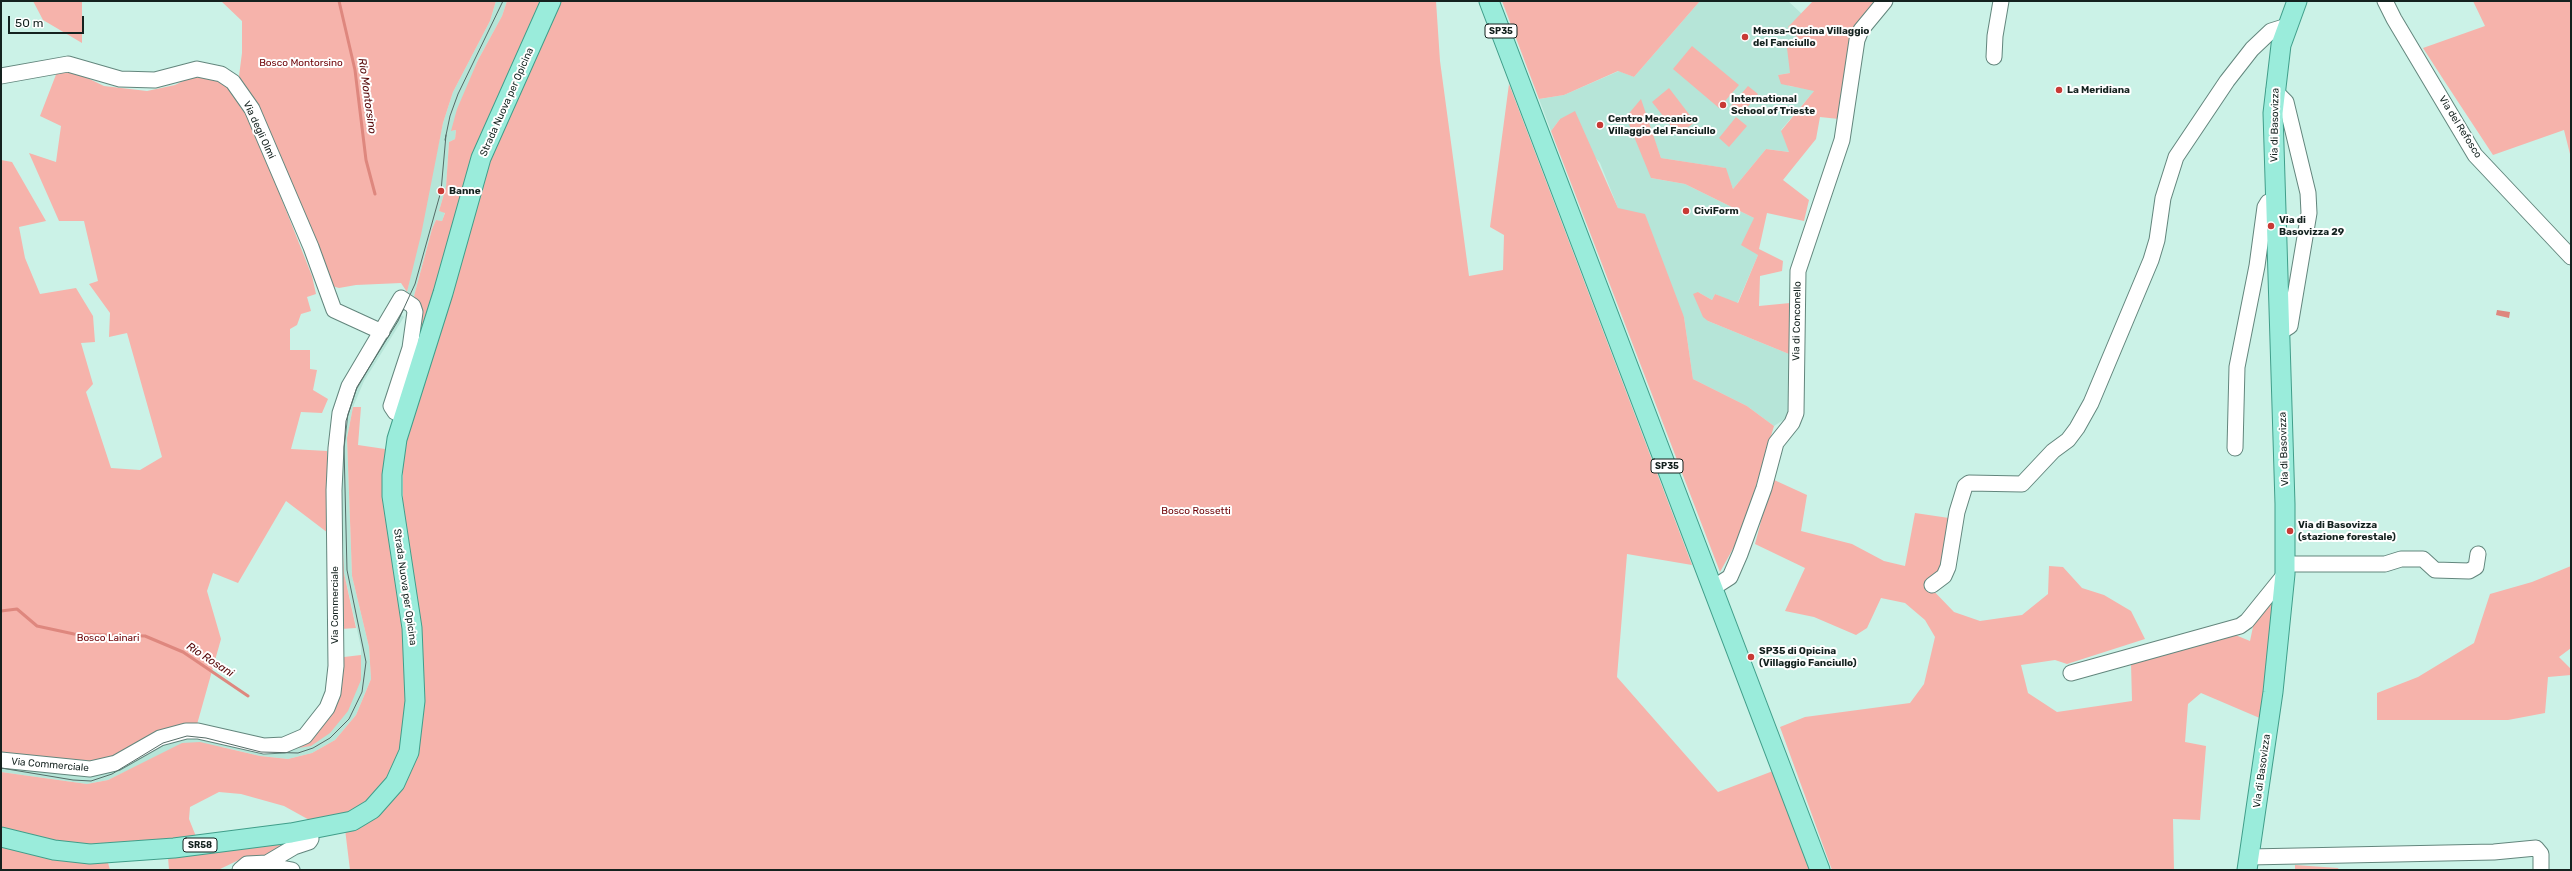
<!DOCTYPE html>
<html>
<head>
<meta charset="utf-8">
<style>
  body { margin:0 }
  #map { position:relative; width:2572px; height:871px; overflow:hidden; background:#cbf2e7; font-family:Rubik,sans-serif }
  canvas { display:block }
  .frame { position:absolute; inset:0; border:2px solid #14221f; pointer-events:none }
  .scale { position:absolute; left:8px; top:16px; width:76px; height:18px; box-sizing:border-box; border:2px solid #14221f; border-top:0; padding-left:5px; font-size:12px; line-height:14px; white-space:nowrap; color:#14221f; -webkit-text-stroke:3px #fff; paint-order:stroke }
</style>
</head>
<body>
<div id="map">
<canvas width="2572" height="871"></canvas>
<div class="frame"></div>
<div class="scale">50 m</div>
</div>
<script>
const c = document.querySelector('canvas').getContext('2d');
c.lineJoin = 'round';
function fill(path, color) {
  c.fillStyle = color;
  c.fill(path, 'evenodd');
}
function poly(rows) {
  const path = new Path2D();
  for (const r of rows) {
    path.moveTo(r[0], r[1]);
    for (let i = 2; i < r.length; i += 2) path.lineTo(r[i], r[i + 1]);
  }
  return path;
}
function stroke(path, color, width, dash) {
  c.strokeStyle = color;
  c.lineWidth = width;
  c.lineCap = dash ? 'butt' : 'round';
  c.setLineDash(dash || []);
  c.stroke(path);
}
function write(font, color, halo, rows, align = 'center') {
  c.font = font + ' Rubik,sans-serif';
  c.lineWidth = 4;
  c.setLineDash([]);
  c.textBaseline = 'middle';
  c.strokeStyle = halo;
  c.fillStyle = color;
  for (const [text, x, y, turn = 0] of rows) {
    c.save();
    c.translate(x, y);
    c.rotate((+turn || 0) * Math.PI / 180);
    c.textAlign = isNaN(turn) ? turn : align;
    if (halo) c.strokeText(text, 0, 0);
    c.fillText(text, 0, 0);
    c.restore();
  }
}
fill(poly([
  [496,1,507,1,502,16,478,60,452,131,456,130,455,139,449,142,446,187,439,211,445,212,442,221,436,220,432,229,414,296,407,292,443,123,453,92,490,21],
  [1700,1,1788,1,1802,14,1788,27,1798,38,1790,73,1778,75,1789,86,1815,90,1781,130,1790,152,1766,149,1733,189,1725,168,1661,158,1655,142,1651,178,1685,184,1754,218,1758,255,1737,304,1715,294,1712,300,1698,292,1708,321,1789,354,1792,401,1788,417,1774,426,1747,406,1693,379,1684,317,1618,208,1600,163,1560,119,1551,131,1539,99,1564,95,1619,71,1634,77],
  [398,311,404,317,364,381,353,407,347,438,352,576,369,647,371,679,356,715,335,740,312,753,288,759,260,756,222,747,127,771,108,780,87,784,1,772,1,763,175,736,286,750,361,680,361,647,344,573,340,441,353,387]
]), '#b6e5d8');
fill(poly([
  [33,1,82,1,82,43,43,20],
  [221,1,496,1,490,21,453,92,443,123,421,235,407,292,401,283,356,285,339,288,332,286,258,105,239,76,242,53,242,21],
  [507,1,544,1,398,407,420,306,414,296,432,229,436,220,442,221,445,213,439,211,446,187,449,142,455,139,456,130,451,131,457,109,478,60,502,16],
  [557,1,1436,1,1440,61,1469,276,1503,270,1504,235,1490,227,1509,84,1692,565,1627,554,1617,677,1718,792,1773,771,1811,870,350,870,345,829,403,785,410,565,403,503,403,460,415,401,477,189],
  [1502,1,1700,1,1634,77,1618,71,1564,95,1539,99],
  [1813,1,1879,1,1868,14,1839,119,1820,117,1816,139,1783,180,1809,200,1804,221,1767,213,1759,249,1783,261,1782,271,1760,276,1759,306,1790,303,1789,354,1708,321,1703,317,1693,294,1698,292,1712,300,1715,294,1738,303,1758,255,1741,245,1754,218,1685,184,1651,178,1626,117,1641,99,1661,158,1726,168,1733,189,1766,149,1789,152,1781,131,1814,91,1781,84,1778,75,1790,73,1787,48,1798,38,1788,27],
  [2473,1,2571,1,2571,158,2564,130,2493,155,2445,82,2423,48,2485,26],
  [1692,46,1739,85,1719,108,1673,69],
  [57,72,77,73,104,86,147,91,175,85,191,77,218,79,234,92,250,119,312,276,316,294,307,297,311,311,301,314,297,325,290,329,290,350,310,350,310,369,317,370,313,390,328,399,322,413,301,412,291,449,327,451,328,533,286,501,238,583,213,573,207,591,221,639,196,728,99,763,1,756,1,160,12,162,46,221,19,227,25,258,40,294,76,288,93,316,95,342,81,343,93,384,86,392,111,468,140,470,162,457,127,333,109,337,110,313,89,284,98,281,84,221,59,221,29,153,56,162,61,126,40,116],
  [1748,86,1758,94,1741,115,1730,107],
  [1669,88,1695,122,1678,135,1652,102],
  [1575,111,1618,208,1645,214,1684,317,1693,379,1747,406,1774,426,1751,502,1735,545,1720,572,1551,131,1560,119],
  [1736,117,1747,126,1729,147,1719,138],
  [353,407,361,407,358,445,385,449,384,488,408,654,409,702,397,766,367,803,339,818,313,822,284,806,241,794,219,792,190,807,189,819,197,839,82,846,1,832,1,772,87,784,108,780,182,743,200,742,260,756,288,759,312,753,335,740,356,715,371,679,369,647,352,576,347,438],
  [1772,479,1807,495,1801,531,1852,544,1884,561,1905,566,1915,513,1949,518,1942,567,1926,583,1954,612,1980,621,2022,615,2048,594,2049,566,2063,567,2082,588,2104,595,2131,611,2145,639,2067,664,2055,660,2021,665,2028,693,2057,712,2132,701,2131,663,2228,632,2250,641,2254,622,2277,592,2262,719,2201,693,2188,704,2185,742,2206,746,2200,820,2173,819,2174,870,1832,870,1780,727,1805,717,1910,703,1924,684,1935,637,1925,620,1905,603,1881,598,1867,628,1856,635,1814,617,1785,611,1805,568,1755,544],
  [341,514,344,573,356,628,341,629],
  [2571,566,2571,648,2559,657,2571,669,2571,675,2548,677,2545,713,2508,720,2377,720,2377,693,2418,677,2474,643,2490,594,2532,582],
  [361,655,361,680,348,711,330,733,311,746,286,750,339,694,344,657],
  [292,839,267,855,245,857,218,870,169,870,168,857],
  [1,845,107,859,110,870,1,870],
  [2295,865,2338,868,2339,870,2295,870]
]), '#f6b3ab');
fill(poly([
  [2497,310,2510,312,2509,318,2496,315]
]), '#de877e');
stroke(poly([
  [339,1,355,70,366,160,375,194],
  [1,611,17,609,37,626,74,634,145,636,183,652,248,696]
]), '#de877e', 3);
const minor = poly([
  [2385,1,2394,19,2475,155,2571,257],
  [1994,57,1995,36,2001,1],
  [1,76,68,64,120,79,155,80,197,69,221,74,233,82,252,109,311,247,334,310,382,332],
  [2274,90,2286,102,2308,193,2309,213,2290,326,2279,333],
  [2235,448,2237,367,2257,266,2265,207,2268,202,2276,200],
  [2285,564,2385,564,2401,559,2423,559,2435,570,2469,571,2476,567,2478,554],
  [1932,585,1944,576,1948,567,1957,512,1965,486,1969,483,2022,484,2053,451,2068,440,2077,428,2091,403,2151,260,2157,240,2163,198,2176,157,2227,81,2252,49,2271,31,2287,26],
  [1713,588,1730,577,1740,554,1764,488,1776,443,1792,423,1796,413,1798,271,1842,140,1857,40,1861,30,1885,1],
  [2071,673,2240,626,2247,621,2285,574],
  [1,760,90,769,116,763,160,738,186,731,198,731,264,746,284,745,305,736,327,708,333,693,336,666,334,490,336,448,340,413,349,386,401,298,413,306,415,312,410,348,391,406,395,412,403,416],
  [2249,857,2494,852,2536,848,2541,854,2541,870],
  [267,863,271,866,292,870],
  [240,870,247,864,267,863,294,847,309,842,311,839,309,831]
]);
const major = poly([
  [1489,1,1820,870],
  [1,837,54,850,90,854,174,848,291,833,352,821,372,809,395,783,409,752,415,701,412,628,392,496,392,475,397,439,443,293,481,158,551,1],
  [2247,870,2273,692,2285,574,2285,504,2273,113,2281,45,2297,1]
]);
stroke(minor, '#63867d', 17);
stroke(major, '#409e8a', 21);
stroke(minor, '#fff', 15);
stroke(major, '#9aecdb', 19);
stroke(poly([
  [445,140,450,116,458,94,503,1],
  [1,768,73,780,91,781,112,774,163,743,187,736,206,738,261,752,298,753,313,748,330,738,349,719,362,692,366,662,347,570,344,447,346,421,357,387,398,321,415,284,441,191,446,135]
]), '#556c67', 1);
for (const [x, y, r, color] of [
  [1745,37,4,"#c83a35"],
  [2059,90,4,"#c83a35"],
  [1723,105,4,"#c83a35"],
  [1600,125,4,"#c83a35"],
  [441,191,4,"#c83a35"],
  [1686,211,4,"#c83a35"],
  [2271,226,4,"#c83a35"],
  [2290,531,4,"#c83a35"],
  [1751,657,4,"#c83a35"]
]) {
  const dot = new Path2D();
  dot.arc(x, y, r, 0, 2 * Math.PI);
  c.fillStyle = color;
  c.fill(dot);
  stroke(dot, '#fff', 1.5);
}
for (const [x, y, w] of [
  [1501,31,32],
  [1667,466,32],
  [200,845,34]
]) {
  const box = new Path2D();
  box.roundRect(x - w / 2, y - 7, w, 14, 3);
  c.fillStyle = '#fff';
  c.fill(box);
  stroke(box, '#14221f', 1);
}
write('bold 9px', '#14221f', null, [
  ["SP35",1501,31],
  ["SP35",1667,466],
  ["SR58",200,845]
]);
write('bold 10px', '#14221f', '#fff', [
  ["Mensa-Cucina Villaggio",1753,31],
  ["del Fanciullo",1753,43],
  ["La Meridiana",2067,90],
  ["International",1731,99],
  ["School of Trieste",1731,111],
  ["Centro Meccanico",1608,119],
  ["Villaggio del Fanciullo",1608,131],
  ["Banne",449,191],
  ["CiviForm",1694,211],
  ["Via di",2279,220],
  ["Basovizza 29",2279,232],
  ["Via di Basovizza",2298,525],
  ["(stazione forestale)",2298,537],
  ["SP35 di Opicina",1759,651],
  ["(Villaggio Fanciullo)",1759,663]
], 'left');
write('10px', '#6d0005', '#fff', [
  ["Bosco Montorsino",301,63],
  ["Bosco Rossetti",1196,511],
  ["Bosco Lainari",108,638]
]);
write('10px', '#14221f', '#fff', [
  ["Strada Nuova per Opicina",507,102,-66],
  ["Via di Basovizza",2275,125,-89],
  ["Via del Refosco",2460,127,58],
  ["Via degli Olmi",259,130,65],
  ["Via di Conconello",1797,321,-89],
  ["Via di Basovizza",2284,449,-92],
  ["Strada Nuova per Opicina",405,587,82],
  ["Via Commerciale",335,605,-90],
  ["Via Commerciale",50,765,5],
  ["Via di Basovizza",2262,771,-82]
]);
write('italic 11px', '#570809', '#fff', [
  ["Rio Montorsino",367,96,82],
  ["Rio Rosani",210,660,33]
]);
</script>
</body>
</html>
